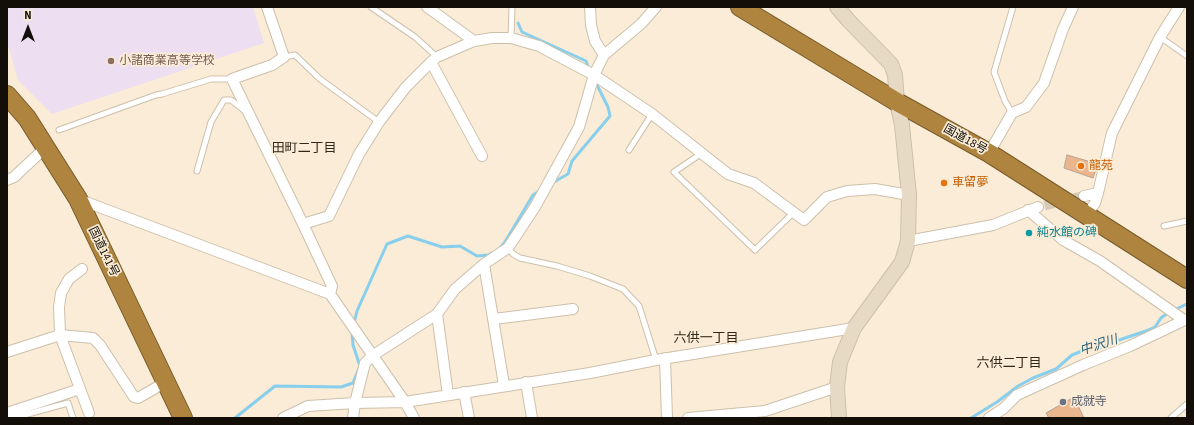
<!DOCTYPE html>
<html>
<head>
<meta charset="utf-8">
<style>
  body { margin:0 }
  #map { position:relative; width:1194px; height:425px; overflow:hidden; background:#faecd7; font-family:"Source Sans 3",sans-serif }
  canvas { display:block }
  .frame { position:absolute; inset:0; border:8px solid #130f08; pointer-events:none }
  .north { position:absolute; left:8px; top:8px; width:40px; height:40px; -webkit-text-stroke:3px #faecd7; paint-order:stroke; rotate:0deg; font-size:11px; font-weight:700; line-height:16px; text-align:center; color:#130f08 }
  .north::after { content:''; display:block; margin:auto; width:14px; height:18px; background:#130f08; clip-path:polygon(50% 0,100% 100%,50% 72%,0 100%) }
</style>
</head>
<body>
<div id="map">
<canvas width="1194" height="425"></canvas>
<div class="frame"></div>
<div class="north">N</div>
</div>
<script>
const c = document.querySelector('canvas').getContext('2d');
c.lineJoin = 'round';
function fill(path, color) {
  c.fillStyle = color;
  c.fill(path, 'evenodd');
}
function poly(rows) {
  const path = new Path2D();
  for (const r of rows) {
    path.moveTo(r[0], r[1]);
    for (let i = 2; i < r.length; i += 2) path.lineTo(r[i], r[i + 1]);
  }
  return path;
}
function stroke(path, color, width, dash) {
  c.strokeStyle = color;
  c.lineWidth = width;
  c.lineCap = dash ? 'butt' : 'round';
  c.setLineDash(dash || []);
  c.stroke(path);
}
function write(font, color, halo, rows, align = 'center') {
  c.font = font + ' "Source Sans 3","Noto Sans JP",sans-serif';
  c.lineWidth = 3.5;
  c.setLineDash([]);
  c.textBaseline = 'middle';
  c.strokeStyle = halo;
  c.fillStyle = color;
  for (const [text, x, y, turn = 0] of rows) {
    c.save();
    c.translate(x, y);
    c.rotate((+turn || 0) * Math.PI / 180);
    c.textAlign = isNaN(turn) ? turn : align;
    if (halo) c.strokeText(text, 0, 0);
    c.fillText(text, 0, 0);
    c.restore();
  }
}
fill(poly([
  [7,7,253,7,264,43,52,114,18,80,7,42]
]), '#eedef1');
stroke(poly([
  [518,23,522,32,586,61,589,69],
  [552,183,568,174,572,161,610,116,608,107,595,81],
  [500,248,505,242,533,195,541,190],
  [1174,310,1187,304],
  [354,323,357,311,387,244,408,236,442,247,460,246,477,256,488,255,492,253],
  [235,418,275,386,341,387,353,383,360,366,353,345,352,332],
  [971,418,997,402,1018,386,1033,378,1056,369,1072,355,1087,349,1100,348,1113,342,1146,331,1155,327,1161,318,1169,312]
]), '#88ceed', 3);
const building = poly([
  [1067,155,1098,164,1093,178,1064,168,1067,155],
  [1074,397,1084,418,1049,418,1046,413,1074,397]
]);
fill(building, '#ebb68d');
stroke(building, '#b7a394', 1);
stroke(poly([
  [1030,209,1084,196]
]), '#d7cbb8', 10, [10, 5]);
const lane = poly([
  [371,7,415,37,437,57],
  [1160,37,1187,56],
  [511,38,512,7],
  [284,57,295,55,320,79,379,122],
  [1012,113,1005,101,994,72,1013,7],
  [59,130,156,95,162,94,211,79,232,79],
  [629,150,652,114],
  [702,153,674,172,755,250,794,212],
  [197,171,211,122,224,100,231,100,245,111],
  [1164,226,1187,221],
  [508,248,513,254,520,258,557,266,590,276,623,289,639,306,656,360],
  [13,418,68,403,73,418],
  [1171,418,1187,404]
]);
const street = poly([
  [267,7,284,57,272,65,232,79,303,224,332,286,330,294],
  [427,7,474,41],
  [590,7,591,25,595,41,604,55],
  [431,62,482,156],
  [989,153,1012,113,1026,107,1044,83,1063,29,1073,7],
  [7,180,14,177,45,148],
  [1084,196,1098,193],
  [78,199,330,294,405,402,414,418],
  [1028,210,1063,240,1100,261,1184,320],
  [1087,215,1095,203,1098,193,1112,133,1160,37,1179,7],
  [303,224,329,216,359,154,379,122,406,87,431,62,437,57,474,41,492,38,511,38,539,46,594,75,652,114,728,174,754,183,804,220,827,197,847,191,875,189,909,195],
  [908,241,993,225,1038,207],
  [484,264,504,385],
  [82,269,69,279,61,293,59,307,60,335,89,413],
  [437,314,448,395],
  [494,319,573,309],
  [7,352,60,335,93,338,100,345,134,397,138,398,166,382],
  [665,358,667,418],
  [526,382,532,418],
  [464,392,469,418],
  [7,413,80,389],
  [283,418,308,406,355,403,405,402,590,373,656,360,854,328],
  [353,418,355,403,365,363,372,356,437,314,455,289,484,264,508,248,535,207,579,127,594,75,604,55,641,24,656,7],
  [688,418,765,411,837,387],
  [989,418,1003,409,1017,395,1083,365,1130,346,1187,319]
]);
const secondary = poly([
  [837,7,848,20,891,64,895,75,897,102,902,125,909,195,908,241,902,262,854,328,840,362,837,387,839,418]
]);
const highway = poly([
  [740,7,897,102,989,153,1187,279],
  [7,95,27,118,78,199,183,418]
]);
stroke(lane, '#cdc0ab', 7);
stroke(street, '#cdc0ab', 12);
stroke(secondary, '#cdc0ab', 16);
stroke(highway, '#785b2b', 20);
stroke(lane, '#fff', 5);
stroke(street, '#fff', 10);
stroke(secondary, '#e7dac5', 14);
stroke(highway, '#ae843e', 18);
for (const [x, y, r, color] of [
  [111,61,4,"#8d6e63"],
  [1081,166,4,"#e8710a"],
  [944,183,4,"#e8710a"],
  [1029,233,4,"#0f9aa8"],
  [1063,402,4,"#6b7280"]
]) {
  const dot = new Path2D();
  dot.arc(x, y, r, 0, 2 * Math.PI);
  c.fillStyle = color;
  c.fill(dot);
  stroke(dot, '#faecd7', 1.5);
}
write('12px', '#785e54', '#faecd7', [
  ["小諸商業高等学校",119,61]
], 'left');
write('12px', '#130f08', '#faecd7', [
  ["国道18号",965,140,29],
  ["国道141号",103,252,64]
]);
write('12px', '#c56008', '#faecd7', [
  ["龍苑",1089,166],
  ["車留夢",952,183]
], 'left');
write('12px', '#0d838f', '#faecd7', [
  ["純水館の碑",1037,233]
], 'left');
write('12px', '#5b616d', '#faecd7', [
  ["成就寺",1071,402]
], 'left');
write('13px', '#312717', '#faecd7', [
  ["田町二丁目",304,149],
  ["六供一丁目",706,339],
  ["六供二丁目",1009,364]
]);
write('italic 13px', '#285f75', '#faecd7', [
  ["中沢川",1099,346,-18]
]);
</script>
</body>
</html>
